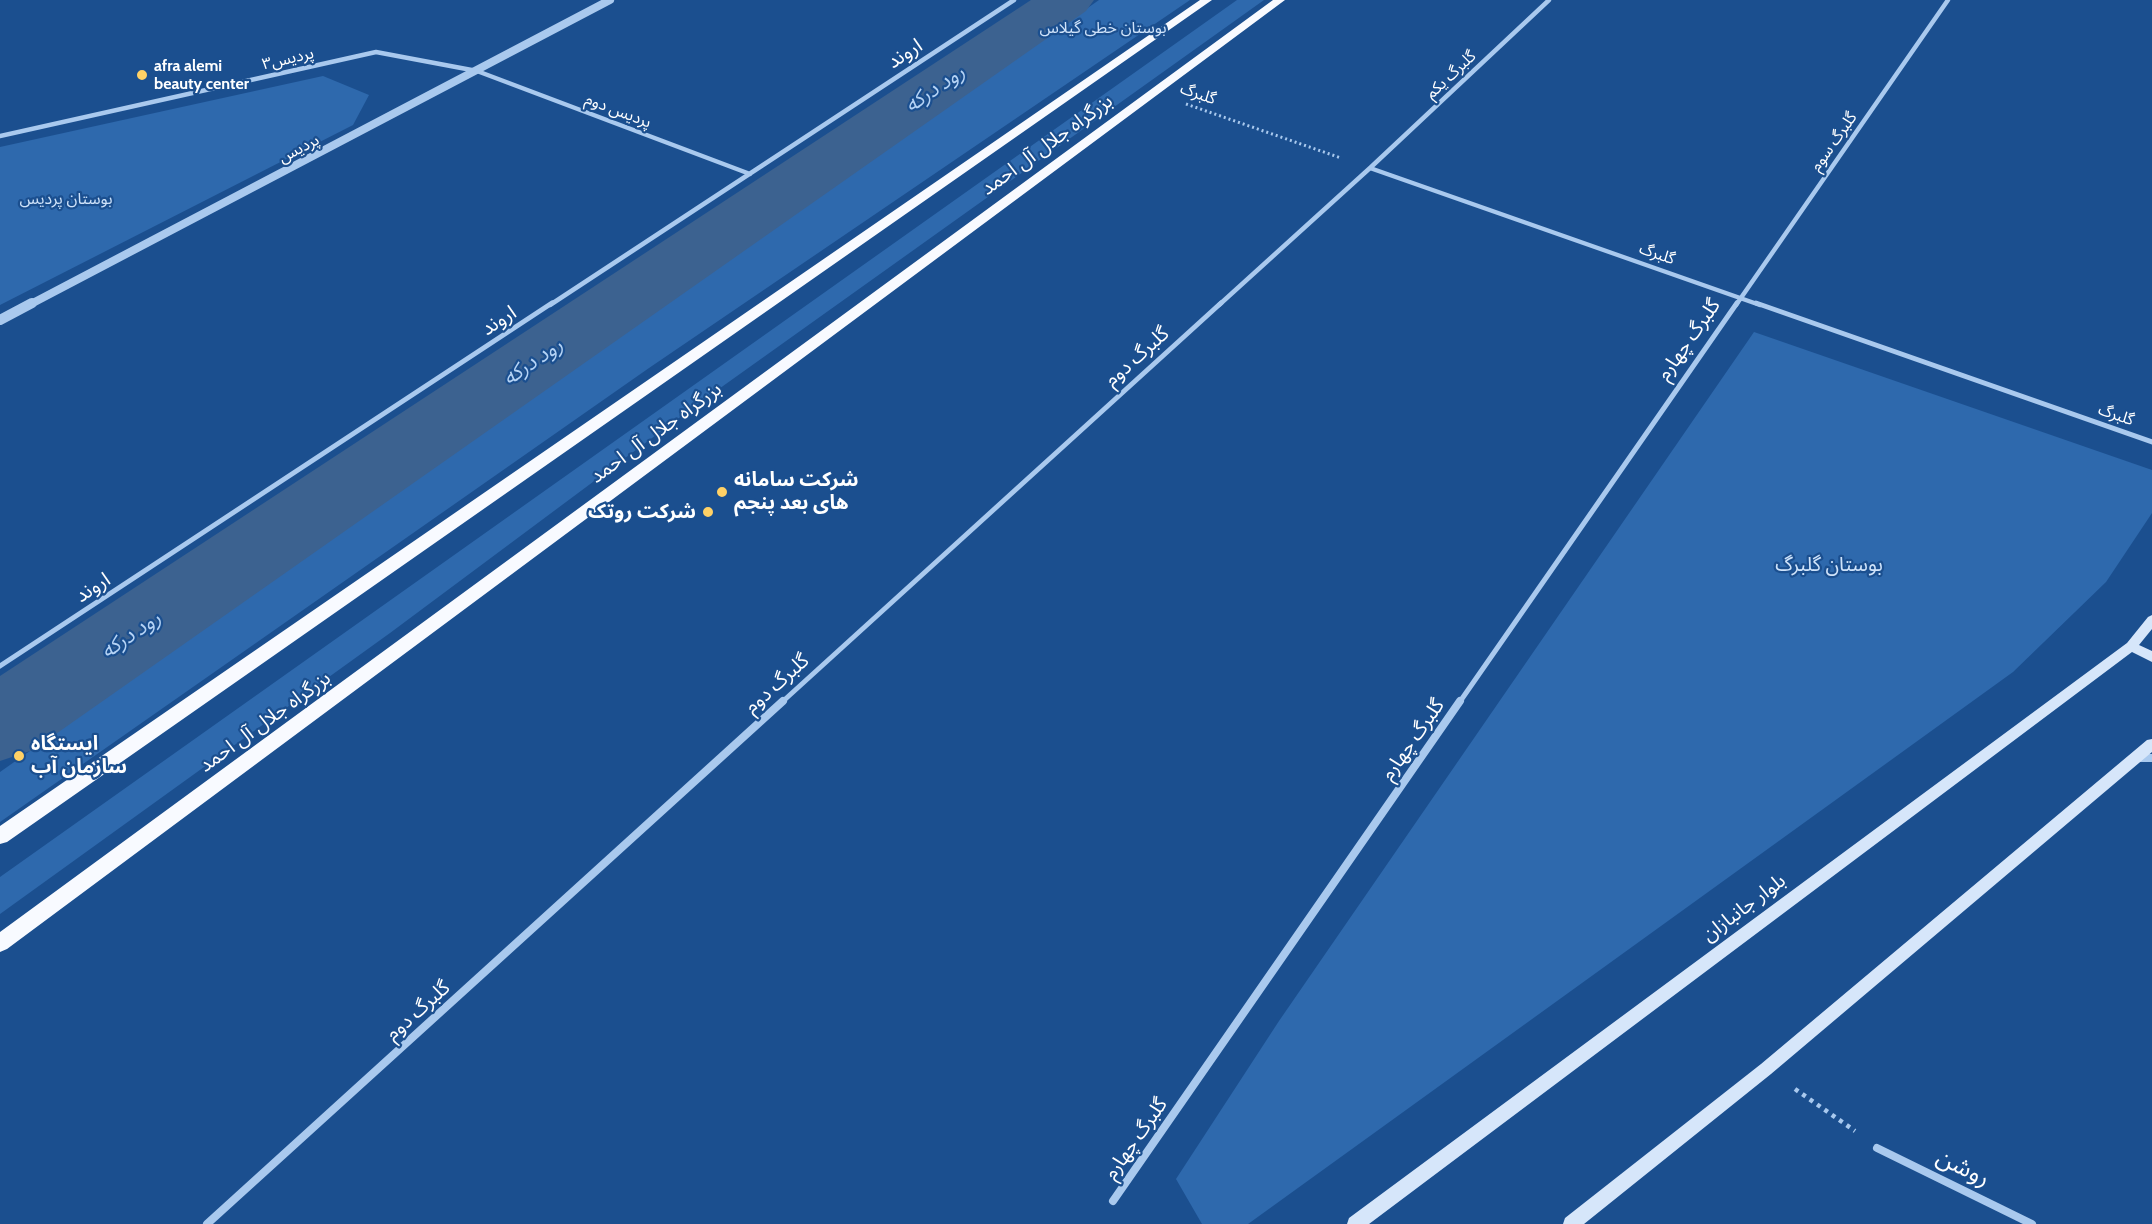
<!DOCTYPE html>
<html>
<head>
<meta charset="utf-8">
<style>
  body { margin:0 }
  canvas { display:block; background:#1b4f8f }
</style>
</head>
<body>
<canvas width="2152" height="1224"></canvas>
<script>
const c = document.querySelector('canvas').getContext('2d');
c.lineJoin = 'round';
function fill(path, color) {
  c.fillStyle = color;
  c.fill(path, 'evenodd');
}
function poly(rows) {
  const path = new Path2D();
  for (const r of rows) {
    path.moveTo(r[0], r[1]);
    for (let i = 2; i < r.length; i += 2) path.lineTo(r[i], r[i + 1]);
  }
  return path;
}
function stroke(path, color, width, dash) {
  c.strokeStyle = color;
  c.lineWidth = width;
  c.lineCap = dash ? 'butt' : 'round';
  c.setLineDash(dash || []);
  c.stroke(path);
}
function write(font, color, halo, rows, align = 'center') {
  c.font = font + ' Cabin,"Noto Sans Arabic",sans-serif';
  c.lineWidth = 4.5;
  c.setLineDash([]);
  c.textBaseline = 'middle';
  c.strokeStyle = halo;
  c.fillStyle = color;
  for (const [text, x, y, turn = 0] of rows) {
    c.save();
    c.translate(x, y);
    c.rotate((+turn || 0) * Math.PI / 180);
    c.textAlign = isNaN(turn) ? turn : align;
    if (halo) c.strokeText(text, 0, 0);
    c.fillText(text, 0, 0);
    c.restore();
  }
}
fill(poly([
  [1099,0,1190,0,649,368,0,822,0,772],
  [1237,0,1264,0,695,406,390,633,0,914,0,877],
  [323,76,369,95,353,125,0,305,0,147],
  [1754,332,2152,470,2152,513,2106,582,2013,672,1248,1224,1202,1224,1176,1179,1279,1021]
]), '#2e69ad');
fill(poly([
  [1031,0,1094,0,1086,11,33,750,0,761,0,676,1031,0]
]), '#3c6290');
stroke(poly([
  [1186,104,1341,158]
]), '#a9c9ee', 3, [2, 3]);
stroke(poly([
  [1795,1089,1855,1131]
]), '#a9c9ee', 4.5, [4, 5]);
stroke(poly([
  [0,136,376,52,477,71,750,174],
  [1370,168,1760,305],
  [550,305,1014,0],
  [1219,305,1370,168,1549,0],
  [1736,305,1948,0]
]), '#a9c9ee', 4.5);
stroke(poly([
  [1756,303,2152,442],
  [0,666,552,303],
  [781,703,1221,303],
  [1459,703,1737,303]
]), '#a9c9ee', 5);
stroke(poly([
  [2139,758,2152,758],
  [1877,1148,2032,1224],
  [1113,1201,1460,701],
  [207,1224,783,701]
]), '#a9c9ee', 8);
stroke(poly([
  [29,305,610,0]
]), '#a9c9ee', 8);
stroke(poly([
  [0,320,32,303]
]), '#a9c9ee', 10);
fill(poly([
  [2152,615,2152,629,2139,645,2152,651,2152,662,2132,652,1369,1224,1347,1224,1349,1218,2127,643,2148,617,2152,615],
  [2152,739,2152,752,1771,1074,1584,1224,1563,1224,1565,1218,1761,1064,2147,740,2152,739]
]), '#d6e6fa');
fill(poly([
  [1200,0,1212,0,7,842,0,844,0,826,1200,0],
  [1273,0,1285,0,7,949,0,952,0,932,1273,0]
]), '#f8faff');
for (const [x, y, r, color] of [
  [142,75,6,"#ffd166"],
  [722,492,6,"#ffd166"],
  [708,512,6,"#ffd166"],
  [19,756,6,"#ffd166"]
]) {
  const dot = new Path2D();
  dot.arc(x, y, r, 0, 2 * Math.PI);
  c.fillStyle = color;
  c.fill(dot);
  stroke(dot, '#1b4f8f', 2);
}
write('16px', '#cfe3fa', '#1b4f8f', [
  ["بوستان خطی گیلاس",1103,28],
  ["بوستان پردیس",66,199]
]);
write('16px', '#fff', '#1b4f8f', [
  ["پردیس۳",288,59,-13],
  ["گلبرگ یکم",1451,75,-43],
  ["گلبرگ",1198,94,19],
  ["پردیس دوم",618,111,21],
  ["گلبرگ سوم",1834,142,-55],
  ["پردیس",299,149,-28],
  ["گلبرگ",1657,254,19],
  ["گلبرگ",2116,415,19]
]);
write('bold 16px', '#fff', '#1b4f8f', [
  ["afra alemi",154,66],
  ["beauty center",154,84]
], 'left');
write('20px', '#fff', '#1b4f8f', [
  ["اروند",905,54,-33],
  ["بزرگراه جلال آل احمد",1047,145,-36],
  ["اروند",499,321,-33],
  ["گلبرگ چهارم",1689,340,-55],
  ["گلبرگ دوم",1137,357,-42],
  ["بزرگراه جلال آل احمد",656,433,-36],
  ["اروند",93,588,-33],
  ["گلبرگ دوم",777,684,-42],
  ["بزرگراه جلال آل احمد",265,722,-36],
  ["گلبرگ چهارم",1413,740,-55],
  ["بلوار جانبازان",1744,908,-37],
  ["گلبرگ دوم",418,1011,-42],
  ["گلبرگ چهارم",1136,1139,-55]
]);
write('bold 20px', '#fff', '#1b4f8f', [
  ["شرکت سامانه",734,480],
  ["های بعد پنجم",734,503],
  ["شرکت روتک",696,512,"right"],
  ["ایستگاه",31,744],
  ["سازمان آب",31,767]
], 'left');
write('20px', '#cfe3fa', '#1b4f8f', [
  ["بوستان گلبرگ",1829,565]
]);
write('italic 21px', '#b5d3f5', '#1b4f8f', [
  ["رود درکه",935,89,-34],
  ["رود درکه",533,362,-34],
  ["رود درکه",131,635,-34]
]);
write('24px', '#fff', '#1b4f8f', [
  ["روشن",1963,1168,26]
]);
</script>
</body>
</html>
